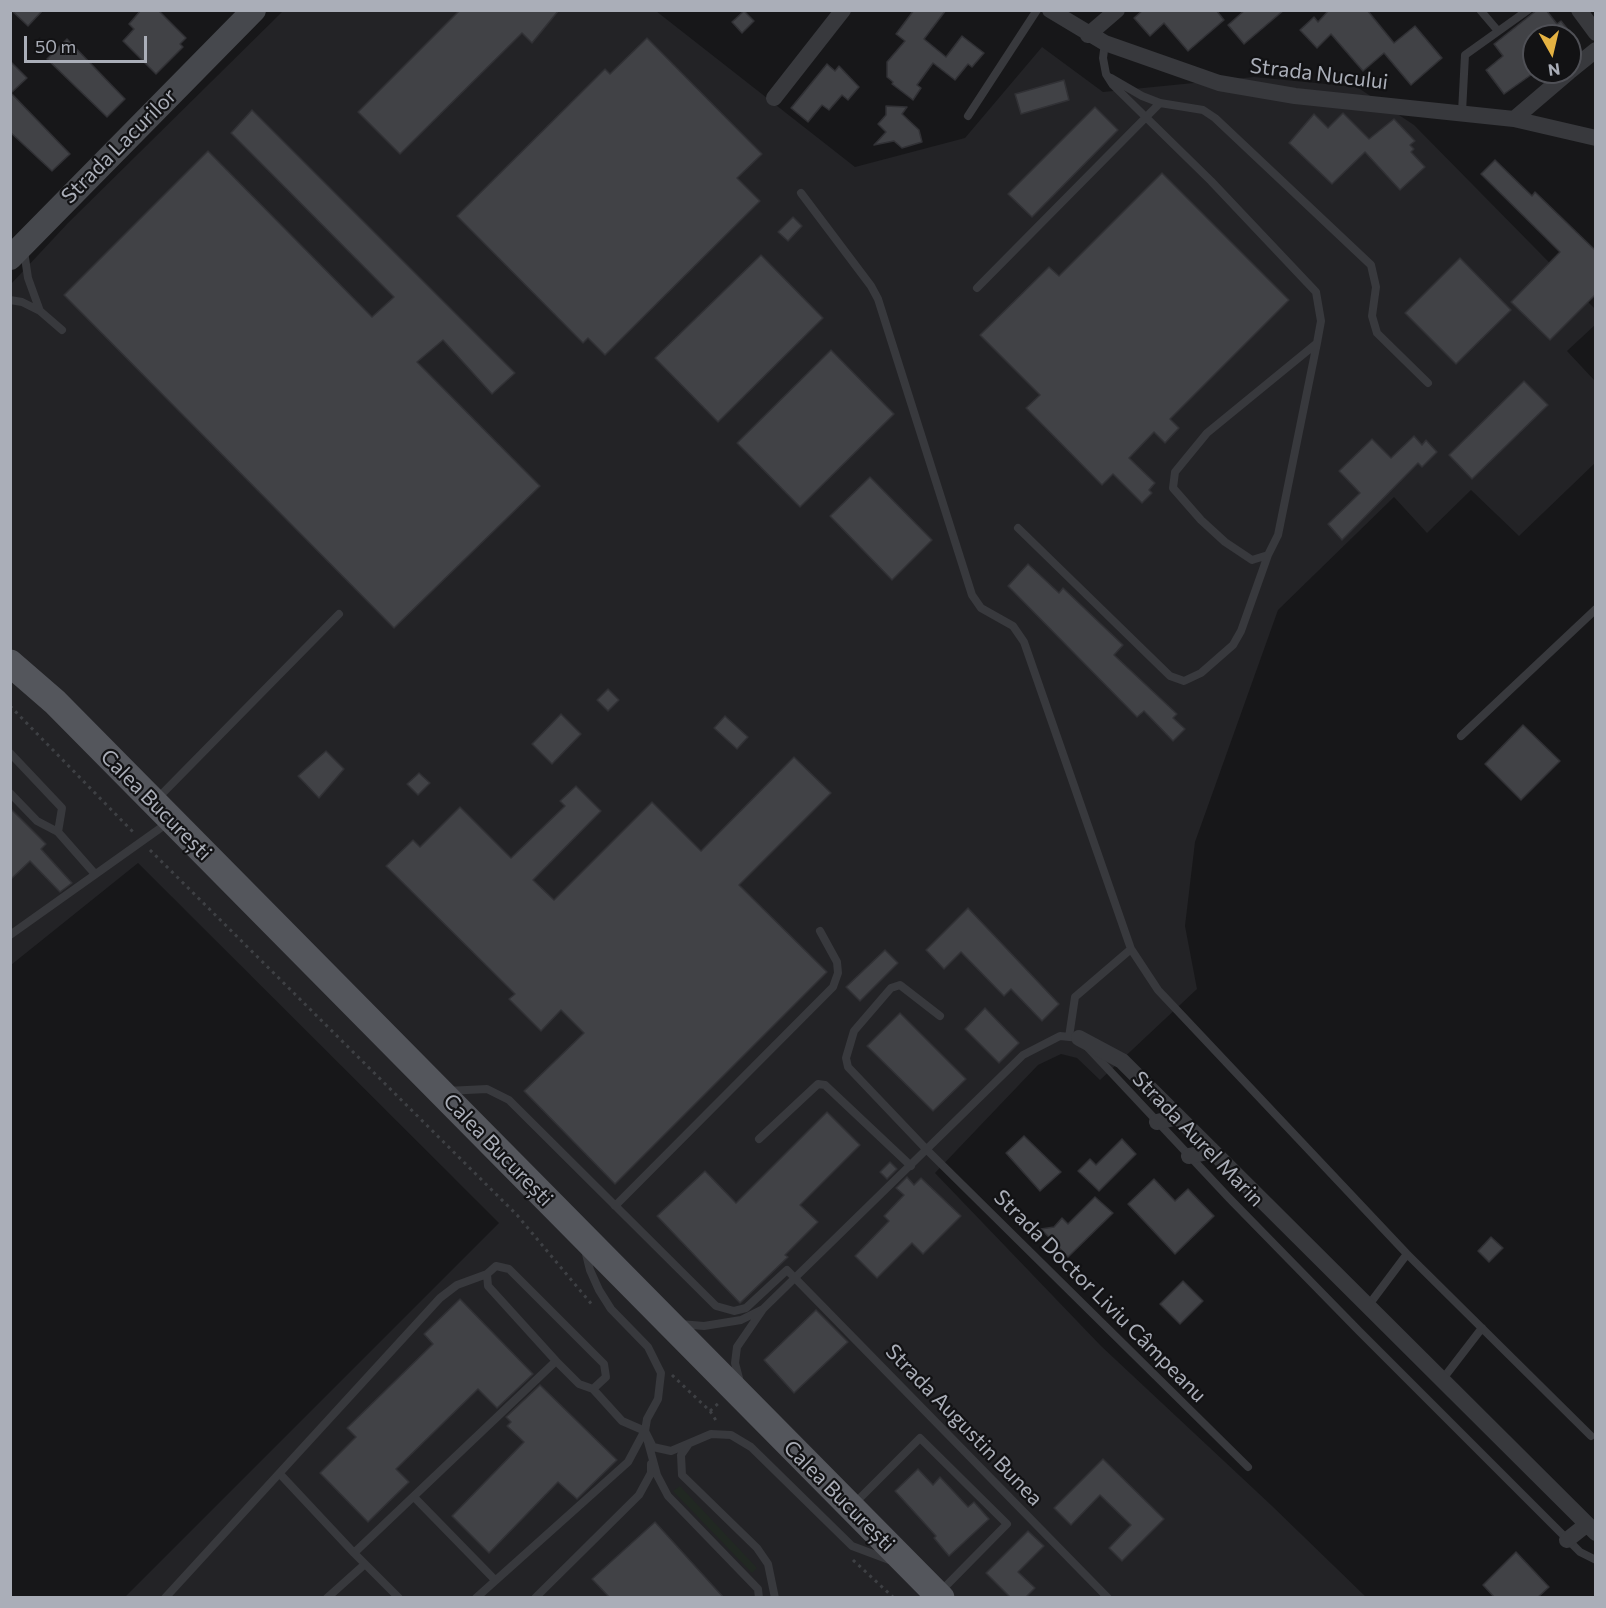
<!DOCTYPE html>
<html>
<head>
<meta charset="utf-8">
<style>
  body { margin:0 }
  #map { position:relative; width:1606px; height:1608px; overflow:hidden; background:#171719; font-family:Commissioner,sans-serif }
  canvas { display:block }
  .frame { position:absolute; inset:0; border:12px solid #aaaeb8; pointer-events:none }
  .north { position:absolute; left:1522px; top:24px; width:60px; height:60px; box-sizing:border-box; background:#121214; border:2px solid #4f5056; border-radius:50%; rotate:172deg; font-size:16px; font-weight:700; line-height:24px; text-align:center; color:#aaaeb8 }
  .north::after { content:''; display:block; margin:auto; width:21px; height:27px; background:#e5b242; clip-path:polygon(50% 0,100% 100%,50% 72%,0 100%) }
  .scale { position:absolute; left:24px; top:36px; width:123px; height:27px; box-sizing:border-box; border:3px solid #aaaeb8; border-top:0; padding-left:8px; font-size:18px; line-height:21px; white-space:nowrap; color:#aaaeb8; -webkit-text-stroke:4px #121214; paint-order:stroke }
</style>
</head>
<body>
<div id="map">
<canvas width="1606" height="1608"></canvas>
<div class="frame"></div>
<div class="north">N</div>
<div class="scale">50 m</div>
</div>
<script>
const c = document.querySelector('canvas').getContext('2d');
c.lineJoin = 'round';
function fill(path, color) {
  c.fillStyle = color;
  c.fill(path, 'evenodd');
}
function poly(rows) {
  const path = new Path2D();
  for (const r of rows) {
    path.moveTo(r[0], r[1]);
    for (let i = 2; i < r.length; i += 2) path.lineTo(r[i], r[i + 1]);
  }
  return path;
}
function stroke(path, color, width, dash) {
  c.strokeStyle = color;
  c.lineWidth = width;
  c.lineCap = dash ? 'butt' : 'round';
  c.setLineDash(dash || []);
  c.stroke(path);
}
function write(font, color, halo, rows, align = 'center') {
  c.font = font + ' Commissioner,sans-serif';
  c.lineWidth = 4.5;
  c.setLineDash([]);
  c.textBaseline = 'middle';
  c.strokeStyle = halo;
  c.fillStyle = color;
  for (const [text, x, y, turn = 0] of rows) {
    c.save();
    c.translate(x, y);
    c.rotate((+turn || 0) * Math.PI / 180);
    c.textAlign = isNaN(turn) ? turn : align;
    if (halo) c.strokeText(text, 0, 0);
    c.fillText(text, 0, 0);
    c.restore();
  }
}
fill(poly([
  [283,11,656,11,855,167,965,138,1042,47,1103,92,1254,77,1357,87,1414,125,1595,309,1595,325,1567,351,1595,381,1595,463,1519,536,1471,490,1427,533,1394,497,1278,610,1195,842,1185,926,1197,989,1100,1080,1077,1058,1061,1054,1038,1065,935,1173,1101,1346,1271,1505,1366,1597,125,1597,499,1223,138,863,11,965,11,284,68,223]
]), '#232326');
fill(poly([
  [680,1486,757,1568,752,1573,673,1491]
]), '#212822');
const building = poly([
  [11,10,43,10,28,26,11,10],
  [141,10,158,10,186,38,180,44,183,47,156,74,123,41,134,29,129,24,141,10],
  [460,10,559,10,532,43,522,33,400,154,358,112,460,10],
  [914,10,946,10,924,39,946,57,962,36,984,53,972,67,968,64,955,80,933,63,917,85,921,88,913,100,892,84,893,82,887,77,887,62,905,41,896,34,914,10],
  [1143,10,1216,10,1224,20,1188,51,1164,23,1150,36,1134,18,1143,10],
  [1245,10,1284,10,1244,44,1228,25,1245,10],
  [1329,10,1367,10,1394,43,1415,26,1442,58,1411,85,1384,53,1363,71,1331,34,1317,48,1300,30,1314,17,1318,22,1329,10],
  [1537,10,1546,10,1557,24,1561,21,1573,36,1534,36,1534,70,1531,72,1535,72,1504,94,1486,70,1503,56,1494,44,1537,10],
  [744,11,754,21,742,33,732,22,744,11],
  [647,38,762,154,737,178,760,201,605,355,588,338,583,343,457,216,605,69,610,74,647,38],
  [67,39,125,99,107,117,47,59,67,39],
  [10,61,27,78,11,93,70,154,52,171,10,132,10,61],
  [827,64,835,71,839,66,859,87,848,100,842,95,829,110,822,105,808,122,791,108,827,64],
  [1064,80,1069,100,1021,114,1015,94,1064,80],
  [886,106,907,107,902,114,919,130,922,142,902,148,894,141,874,145,886,132,878,124,886,115,886,106],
  [1095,107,1118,130,1032,217,1008,194,1095,107],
  [252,110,515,373,492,394,443,340,417,362,540,486,394,628,64,295,208,151,372,317,394,297,231,133,252,110],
  [1343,113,1369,139,1394,119,1415,141,1410,145,1414,149,1411,152,1425,167,1400,190,1365,152,1332,184,1289,143,1314,114,1328,128,1343,113],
  [1495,160,1532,196,1535,192,1596,251,1596,294,1550,340,1511,302,1560,252,1481,174,1495,160],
  [1162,173,1289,300,1170,419,1179,428,1165,443,1154,432,1129,458,1155,483,1149,490,1152,493,1142,503,1113,474,1102,485,1026,408,1040,395,980,335,1049,267,1059,276,1162,173],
  [793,217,802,226,788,241,778,232,793,217],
  [761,255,823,318,718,422,655,358,761,255],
  [1460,258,1511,310,1456,364,1405,313,1460,258],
  [831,350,894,414,800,507,737,443,831,350],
  [1524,381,1548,405,1472,479,1449,455,1524,381],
  [1414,436,1422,445,1426,440,1437,452,1422,467,1418,463,1342,540,1328,524,1360,493,1339,471,1372,439,1391,458,1414,436],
  [870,477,932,540,892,580,830,516,870,477],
  [1028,564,1059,593,1063,588,1123,645,1114,655,1177,714,1173,718,1185,729,1173,741,1144,711,1137,717,1008,586,1028,564],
  [608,689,619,700,608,711,597,700,608,689],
  [561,714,581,734,552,764,532,744,561,714],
  [725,716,748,737,737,749,714,728,725,716],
  [1523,725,1560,761,1521,800,1485,764,1523,725],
  [326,751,344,769,319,798,298,776,326,751],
  [794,757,831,793,739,885,827,972,615,1184,524,1091,584,1033,561,1010,541,1031,509,999,515,994,386,866,413,840,420,847,460,807,511,858,565,806,560,801,576,786,601,811,533,880,554,900,652,802,701,851,794,757],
  [419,773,430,783,418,795,407,784,419,773],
  [10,808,46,844,41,849,72,883,60,892,30,861,10,880,10,808],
  [968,908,1059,1004,1042,1021,1011,989,1004,996,961,952,944,969,926,950,968,908],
  [885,950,898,963,860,1001,846,987,885,950],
  [985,1008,1019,1043,999,1063,965,1029,985,1008],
  [900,1013,966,1079,933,1111,867,1046,900,1013],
  [827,1112,860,1145,800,1205,818,1222,785,1255,788,1257,740,1303,657,1216,705,1171,736,1203,827,1112],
  [1024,1136,1061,1172,1040,1191,1006,1153,1024,1136],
  [1122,1139,1136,1154,1099,1191,1078,1171,1090,1159,1096,1165,1122,1139],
  [890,1162,897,1169,887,1179,880,1172,890,1162],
  [907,1177,914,1185,921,1178,961,1216,923,1254,912,1243,877,1278,855,1256,889,1221,884,1216,904,1195,896,1188,907,1177],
  [1154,1179,1175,1201,1188,1189,1214,1216,1175,1254,1128,1204,1154,1179],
  [1095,1197,1113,1213,1068,1257,1041,1229,1054,1227,1062,1218,1068,1224,1095,1197],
  [1491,1237,1503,1248,1489,1262,1478,1251,1491,1237],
  [1183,1281,1203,1301,1180,1324,1160,1304,1183,1281],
  [460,1299,533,1374,497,1408,478,1389,396,1469,409,1482,368,1522,320,1473,356,1437,347,1428,433,1344,424,1334,460,1299],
  [816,1310,848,1342,794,1393,764,1360,816,1310],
  [540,1385,617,1460,577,1499,558,1482,489,1553,452,1516,524,1442,507,1426,511,1422,506,1417,540,1385],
  [1103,1459,1164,1519,1122,1561,1109,1548,1131,1525,1100,1495,1071,1525,1054,1508,1103,1459],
  [918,1469,933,1485,940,1477,968,1507,974,1502,989,1519,949,1556,934,1538,936,1536,895,1491,918,1469],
  [655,1522,724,1598,610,1598,592,1579,655,1522],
  [1028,1531,1044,1546,1018,1572,1035,1588,1025,1598,1011,1598,986,1573,1028,1531],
  [1516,1552,1549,1587,1537,1598,1495,1598,1483,1585,1516,1552]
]);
fill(building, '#414246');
stroke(building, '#313135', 1.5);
stroke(poly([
  [10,706,135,834],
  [150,850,517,1215,594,1307],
  [672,1375,710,1411,717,1422],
  [710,1411,720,1402],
  [853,1560,894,1598]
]), '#3e4044', 3, [3, 4.5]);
stroke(poly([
  [1481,11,1498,31],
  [1105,43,1103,58,1106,74,1113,85,1211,181,1316,292,1321,321,1317,343,1207,433,1175,472,1173,488,1201,520,1225,542,1252,560,1268,555,1278,535,1317,343],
  [1111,78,1142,96,1160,103,1203,110,1215,118,1371,265,1376,287,1372,316,1377,333,1428,383],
  [1462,112,1465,55,1528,10],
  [968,116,1037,10],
  [801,193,871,286,878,299,972,595,981,608,1013,626,1024,642,1131,949,1158,990,1407,1254,1591,1436],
  [24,251,28,278,40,311],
  [977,288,1160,103],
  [10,300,22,302,40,311,62,330],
  [1018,528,1170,676,1184,681,1201,673,1233,645,1241,631,1268,555],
  [1461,736,1596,609],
  [10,753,62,808,58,832],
  [10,793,37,821,58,832,95,874],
  [156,800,339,614],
  [10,935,169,822],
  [940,1016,900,985,891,988,854,1031,846,1058,848,1067,927,1150,1248,1467],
  [1069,1037,1075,997,1131,949],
  [446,1091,487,1089,509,1100,716,1306,734,1311,746,1308,787,1270,1108,1598],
  [759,1139,818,1084,825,1085,911,1166],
  [615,1206,833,987,838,973,837,962,820,931],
  [585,1250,590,1270,599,1290,611,1309,648,1347,661,1373,658,1399,647,1419,645,1431,657,1475,668,1496,758,1589,759,1598],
  [1368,1306,1407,1254],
  [680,1324,704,1326,741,1320,763,1309],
  [1442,1380,1482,1328],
  [740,1382,735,1363,737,1347,763,1309,1023,1055,1060,1036,1079,1038,1229,1198,1359,1331,1580,1552,1596,1560],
  [593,1389,606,1377,604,1364,509,1269,496,1266,487,1274,488,1286,556,1361,579,1384,593,1389,622,1421,645,1431,653,1447,671,1451,711,1434,731,1435,751,1447,852,1546,892,1561],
  [688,1445,681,1455,682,1475,757,1548,768,1564,775,1598],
  [280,1474,354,1553],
  [414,1497,495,1580],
  [853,1505,920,1438,1007,1524,940,1592],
  [165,1598,440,1298,457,1285,487,1274],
  [327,1598,365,1564],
  [399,1598,354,1553,556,1361],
  [476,1598,628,1462,644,1432],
  [535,1598,639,1495,651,1473,651,1464]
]), '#38393d', 8);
stroke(poly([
  [1050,10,1105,43,1219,83,1295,96,1514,119,1596,138],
  [1579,10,1596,33],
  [1088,35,1117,10],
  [1570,71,1596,50],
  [774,98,843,10],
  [1514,119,1569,72],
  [1079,1038,1122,1061,1596,1533],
  [1157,1122,1178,1117],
  [1189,1156,1212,1151],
  [1567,1540,1586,1525]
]), '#38393d', 16);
stroke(poly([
  [10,258,254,10]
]), '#46484d', 24);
stroke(poly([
  [10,663,55,702,941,1598]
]), '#54565c', 27);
write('21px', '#aaaeb8', '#121214', [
  ["Strada Nucului",1319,74,7],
  ["Strada Lacurilor",119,146,-45],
  ["Calea București",156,805,45],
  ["Strada Aurel Marin",1198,1139,46],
  ["Calea București",498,1150,46],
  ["Strada Doctor Liviu Câmpeanu",1100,1296,45],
  ["Strada Augustin Bunea",964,1425,46],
  ["Calea București",839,1496,45]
]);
</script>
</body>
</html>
